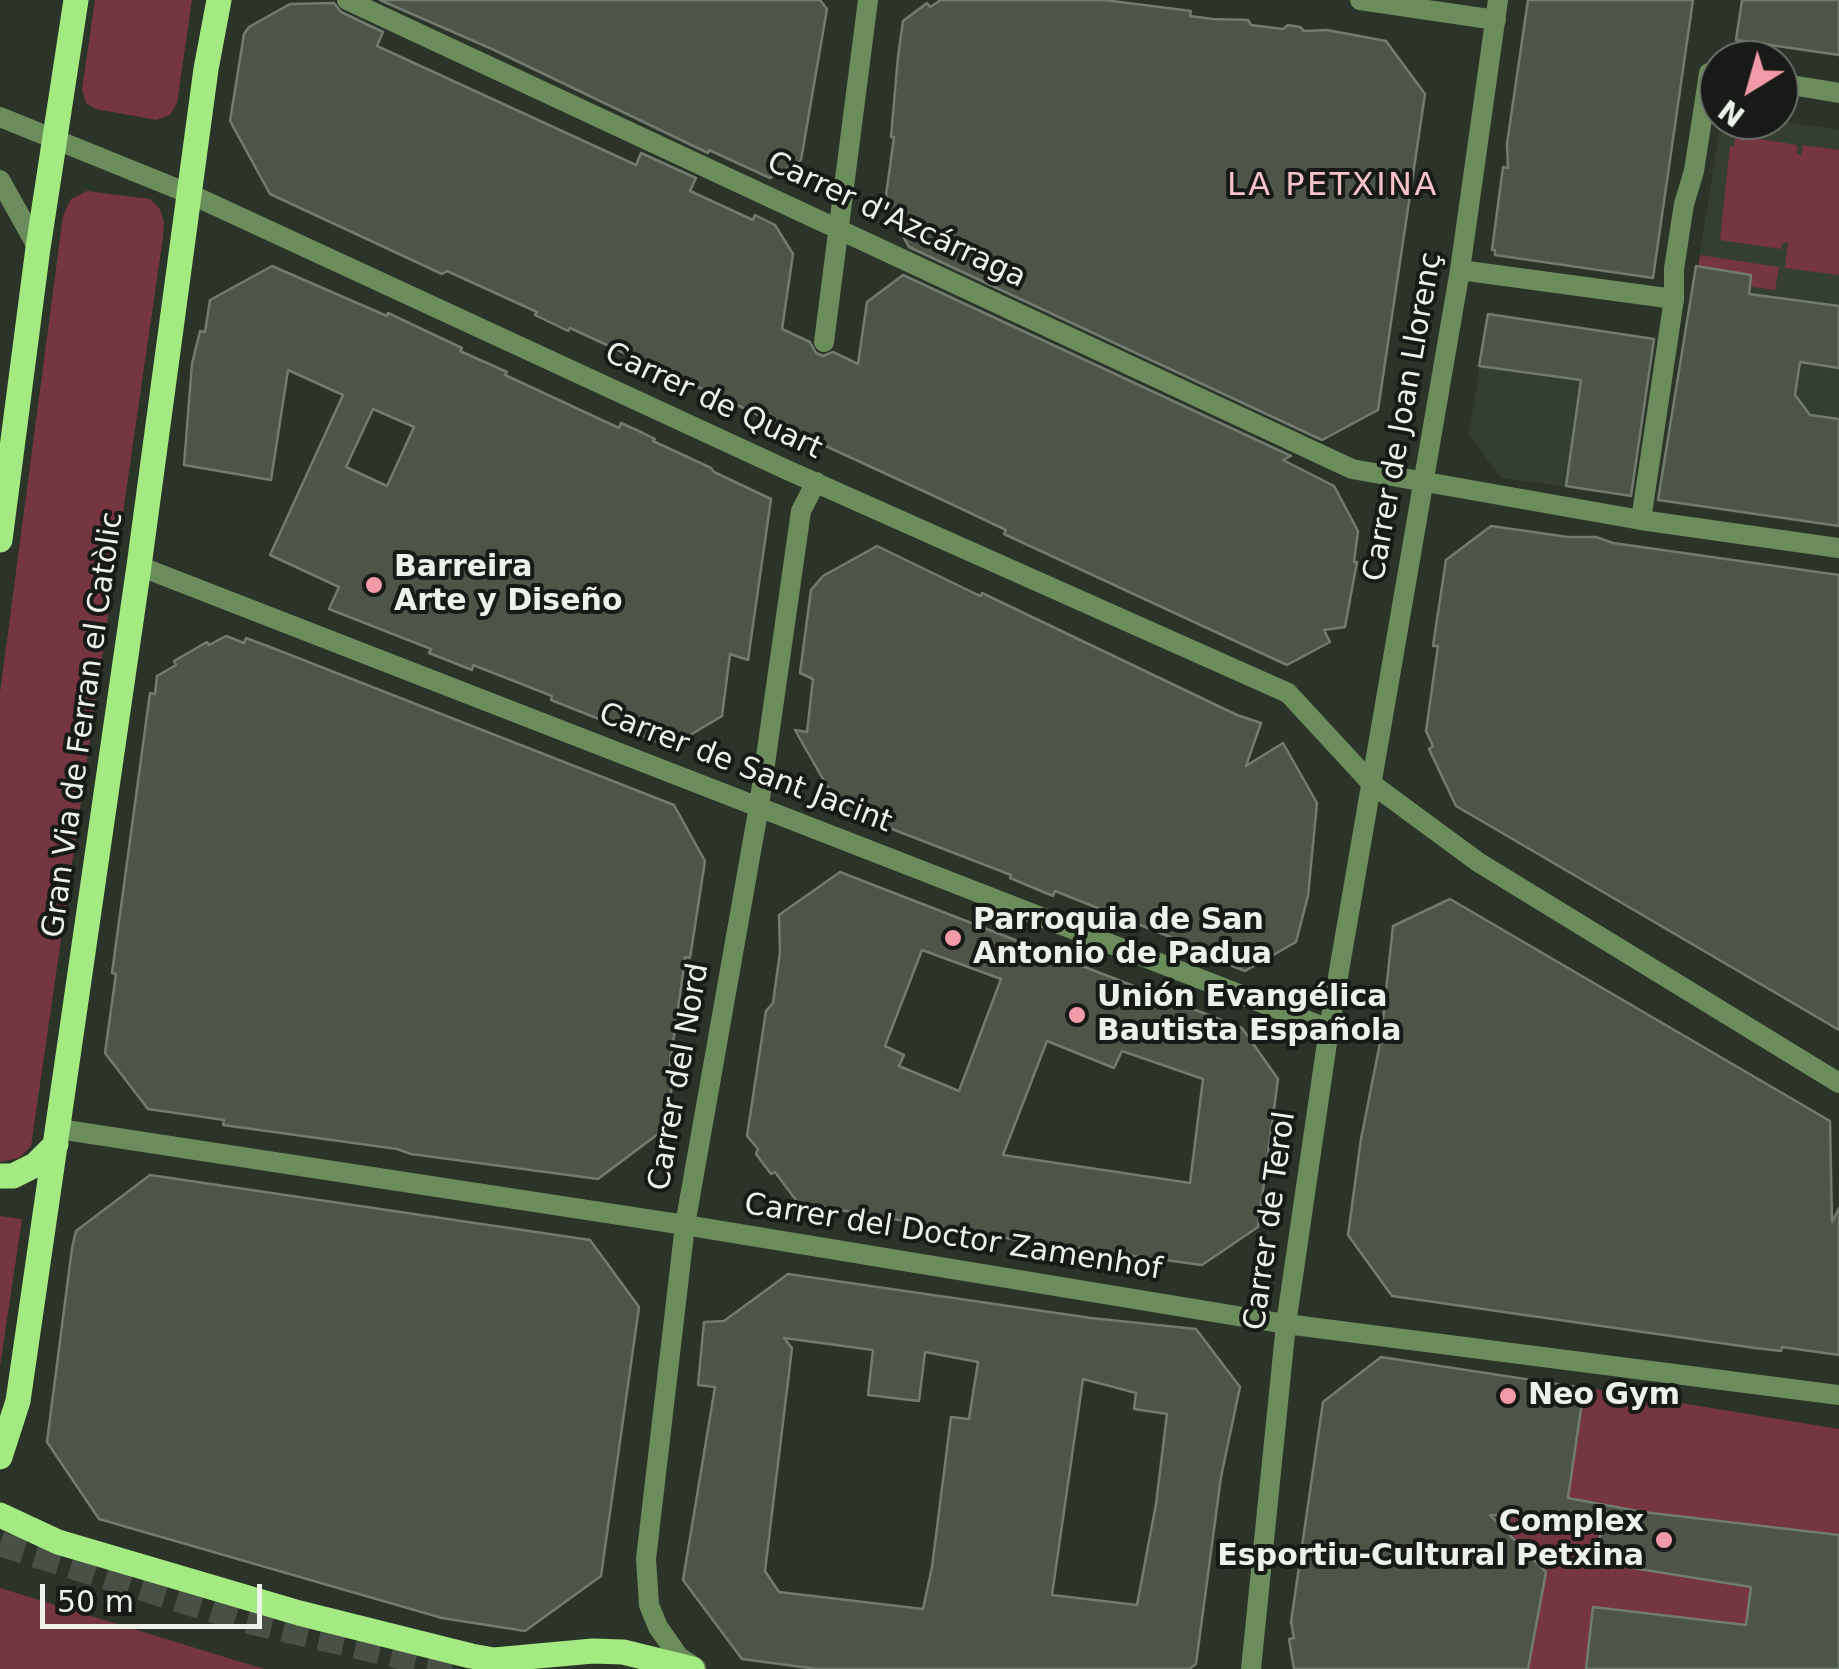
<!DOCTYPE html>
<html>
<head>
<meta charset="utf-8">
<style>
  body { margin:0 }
  #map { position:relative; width:1839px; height:1669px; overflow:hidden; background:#2c3429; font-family:"DejaVu Sans",sans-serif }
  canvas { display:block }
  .north { position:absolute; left:1699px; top:40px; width:100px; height:100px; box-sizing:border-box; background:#171a16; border:2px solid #6c706b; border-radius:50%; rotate:217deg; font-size:28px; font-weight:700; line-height:40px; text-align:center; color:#ecf1ea }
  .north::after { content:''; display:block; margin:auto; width:35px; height:45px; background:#f39aa8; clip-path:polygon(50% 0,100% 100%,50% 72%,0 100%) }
  .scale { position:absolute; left:40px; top:1584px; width:222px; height:45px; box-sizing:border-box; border:5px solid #ecf1ea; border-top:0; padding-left:12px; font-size:30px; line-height:35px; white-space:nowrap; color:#ecf1ea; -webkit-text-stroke:8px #171a16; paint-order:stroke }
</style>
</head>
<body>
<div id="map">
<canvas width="1839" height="1669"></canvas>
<div class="north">N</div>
<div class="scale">50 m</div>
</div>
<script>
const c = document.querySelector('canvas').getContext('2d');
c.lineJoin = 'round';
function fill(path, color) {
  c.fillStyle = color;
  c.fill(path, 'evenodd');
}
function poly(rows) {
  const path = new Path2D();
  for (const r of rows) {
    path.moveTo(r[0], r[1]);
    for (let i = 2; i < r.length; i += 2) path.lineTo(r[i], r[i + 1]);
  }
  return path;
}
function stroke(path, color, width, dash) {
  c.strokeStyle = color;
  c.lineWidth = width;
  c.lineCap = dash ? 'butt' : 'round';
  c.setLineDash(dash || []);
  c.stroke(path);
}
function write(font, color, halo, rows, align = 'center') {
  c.font = font + ' "DejaVu Sans",sans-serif';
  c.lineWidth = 8;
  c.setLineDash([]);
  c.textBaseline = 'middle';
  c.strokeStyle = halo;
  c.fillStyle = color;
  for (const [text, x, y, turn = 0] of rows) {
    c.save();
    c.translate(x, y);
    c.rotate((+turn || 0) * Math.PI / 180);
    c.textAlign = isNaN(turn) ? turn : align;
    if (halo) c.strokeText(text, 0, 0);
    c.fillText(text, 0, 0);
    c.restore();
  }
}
fill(poly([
  [1721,120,1773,120,1839,130,1839,524,1804,405,1696,279],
  [1488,314,1640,337,1617,494,1501,478,1469,435]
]), '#343f2f');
fill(poly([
  [95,0,192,0,177,103,170,115,156,120,96,109,86,103,82,89],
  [1736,135,1797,145,1797,154,1801,155,1803,145,1839,150,1839,275,1785,268,1788,243,1782,243,1781,249,1720,240,1730,146,1734,146],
  [87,191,150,199,160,209,164,222,163,237,31,1146,19,1158,0,1162,0,693,63,216,71,199],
  [1700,255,1779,267,1775,290,1696,279],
  [0,1216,22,1219,0,1366],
  [1535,1379,1839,1429,1839,1669,1465,1669,1453,1666],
  [0,1588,241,1662,265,1669,0,1669]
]), '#753541');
const building = poly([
  [380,0,820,0,827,9,801,160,770,178,709,150,708,153,492,49,380,0],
  [941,0,1104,0,1191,11,1190,16,1213,19,1248,20,1251,25,1283,29,1288,25,1300,27,1304,31,1327,30,1386,41,1425,94,1378,410,1322,440,909,247,885,203,894,137,891,137,898,57,903,21,927,3,930,7,941,0],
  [1528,0,1693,0,1653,278,1495,255,1495,250,1492,250,1503,167,1508,168,1507,144,1528,0],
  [1742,0,1839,0,1839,55,1736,40,1742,0],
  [334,3,341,12,383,32,377,46,636,165,641,153,696,178,690,191,753,220,755,215,775,225,793,254,782,329,810,342,816,353,823,356,833,352,858,364,867,302,903,275,1291,456,1283,460,1334,486,1358,531,1354,562,1357,562,1345,627,1324,630,1330,642,1287,665,1004,534,1006,530,947,502,570,328,568,331,535,315,537,312,447,271,442,274,270,194,230,121,244,34,249,27,290,4,334,3],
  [272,266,387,316,388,313,462,348,460,351,507,372,505,375,619,428,621,423,643,433,655,439,653,441,711,468,714,472,771,499,748,660,730,654,722,716,670,747,551,700,552,696,519,683,473,665,472,670,429,653,431,649,329,609,339,587,270,555,343,395,288,370,271,480,184,465,192,364,200,331,205,332,210,300,272,266],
  [373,409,414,427,387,486,346,467,373,409],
  [1696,266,1751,275,1749,294,1839,306,1839,368,1800,362,1795,395,1810,415,1839,419,1839,526,1658,500,1696,266],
  [1488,314,1654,339,1631,496,1566,486,1581,380,1479,366,1488,314],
  [1491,526,1568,537,1596,537,1613,543,1839,575,1839,1030,1456,806,1429,749,1433,746,1426,731,1438,646,1433,646,1446,560,1491,526],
  [877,546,976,594,981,596,982,593,1237,715,1261,723,1246,766,1283,743,1317,803,1308,896,1296,942,1245,971,1196,952,1198,948,1055,891,1053,896,1010,878,1011,875,840,809,795,730,807,732,813,679,800,673,811,590,823,576,877,546],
  [226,636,244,643,246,638,270,647,674,805,705,861,690,958,685,957,680,995,668,1077,673,1078,666,1128,598,1179,411,1154,397,1149,223,1125,224,1120,148,1109,105,1053,116,974,112,973,150,693,155,694,157,676,176,665,174,661,207,642,209,645,226,636],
  [840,872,1242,1028,1278,1079,1258,1227,1202,1265,1030,1242,798,1203,775,1172,771,1174,756,1154,758,1149,747,1136,766,1011,773,1003,780,952,779,915,840,872],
  [922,950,1001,979,959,1091,899,1066,904,1055,885,1046,922,950],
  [1047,1041,1114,1068,1122,1051,1203,1079,1190,1183,1003,1155,1047,1041],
  [1450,899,1830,1121,1832,1222,1839,1208,1839,1355,1782,1347,1781,1351,1755,1348,1392,1296,1348,1235,1361,1139,1381,1038,1393,926,1450,899],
  [150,1175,590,1240,639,1307,601,1576,525,1631,442,1618,99,1519,47,1442,72,1248,76,1231,150,1175],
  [788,1274,1091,1318,1196,1329,1240,1387,1221,1477,1196,1664,1189,1669,817,1669,742,1659,683,1580,715,1387,698,1385,704,1322,724,1321,788,1274],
  [784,1338,873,1350,868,1395,919,1401,925,1352,978,1362,969,1419,951,1417,932,1567,923,1609,779,1592,765,1571,792,1348,784,1338],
  [1083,1379,1136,1393,1134,1409,1167,1414,1156,1504,1137,1605,1052,1595,1083,1379],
  [1381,1357,1584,1388,1568,1498,1643,1512,1839,1535,1839,1669,1586,1669,1593,1607,1746,1625,1751,1587,1596,1562,1602,1523,1490,1515,1546,1572,1528,1669,1294,1669,1289,1639,1294,1638,1291,1622,1323,1402,1381,1357]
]);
fill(building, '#4d5549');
stroke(building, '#727b6f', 2.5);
stroke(poly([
  [0,1544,247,1621,454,1669]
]), '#495046', 25, [25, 12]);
stroke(poly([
  [347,0,1352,469,1641,520,1839,548],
  [1360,0,1496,20],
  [1779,83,1839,93],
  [190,194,785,469,1288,693,1372,784,1478,862,1839,1083],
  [1460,270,1674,299],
  [824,342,868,0],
  [1641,520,1674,299,1674,269,1684,204,1694,171,1709,73,1719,74],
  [139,566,1329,1029],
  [59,1129,685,1225,1286,1324,1839,1395],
  [696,1668,679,1657,658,1627,649,1605,646,1559,685,1225,759,806,801,511,816,482],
  [1251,1669,1286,1324,1329,1029,1460,270,1498,0]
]), '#6b8d5c', 20);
stroke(poly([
  [0,117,190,194],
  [0,180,38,248]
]), '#6b8d5c', 20);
stroke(poly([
  [0,540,38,248,76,0],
  [0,1176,13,1176,35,1165,56,1144],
  [0,1457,18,1401,139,566,206,69,219,0],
  [0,1515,58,1542,299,1613,471,1656,494,1660,593,1651,623,1652,692,1669]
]), '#a3ea82', 25);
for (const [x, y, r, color] of [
  [374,585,10,"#f39aa8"],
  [953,938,10,"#f39aa8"],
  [1077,1015,10,"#f39aa8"],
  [1508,1396,10,"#f39aa8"],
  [1664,1540,10,"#f39aa8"]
]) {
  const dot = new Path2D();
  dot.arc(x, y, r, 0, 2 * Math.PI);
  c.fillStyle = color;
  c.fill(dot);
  stroke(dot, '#171a16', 4);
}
write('30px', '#ecf1ea', '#171a16', [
  ["Carrer d'Azcárraga",896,221,25],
  ["Carrer de Quart",713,402,25],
  ["Carrer de Joan Llorenç",1404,417,-80],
  ["Gran Via de Ferran el Catòlic",84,725,-82],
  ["Carrer de Sant Jacint",745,769,21],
  ["Carrer del Nord",680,1077,-80],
  ["Carrer de Terol",1271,1221,-82],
  ["Carrer del Doctor Zamenhof",953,1238,9]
]);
write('bold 30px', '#ecf1ea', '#171a16', [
  ["Barreira",394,568],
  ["Arte y Diseño",394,602],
  ["Parroquia de San",973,921],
  ["Antonio de Padua",973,955],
  ["Unión Evangélica",1097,998],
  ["Bautista Española",1097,1032],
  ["Neo Gym",1528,1396],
  ["Complex",1644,1523,"right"],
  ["Esportiu-Cultural Petxina",1644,1557,"right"]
], 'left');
c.letterSpacing = '2.5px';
write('32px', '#f7c3c9', '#171a16', [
  ["LA PETXINA",1333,187]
]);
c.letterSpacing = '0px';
</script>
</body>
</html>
